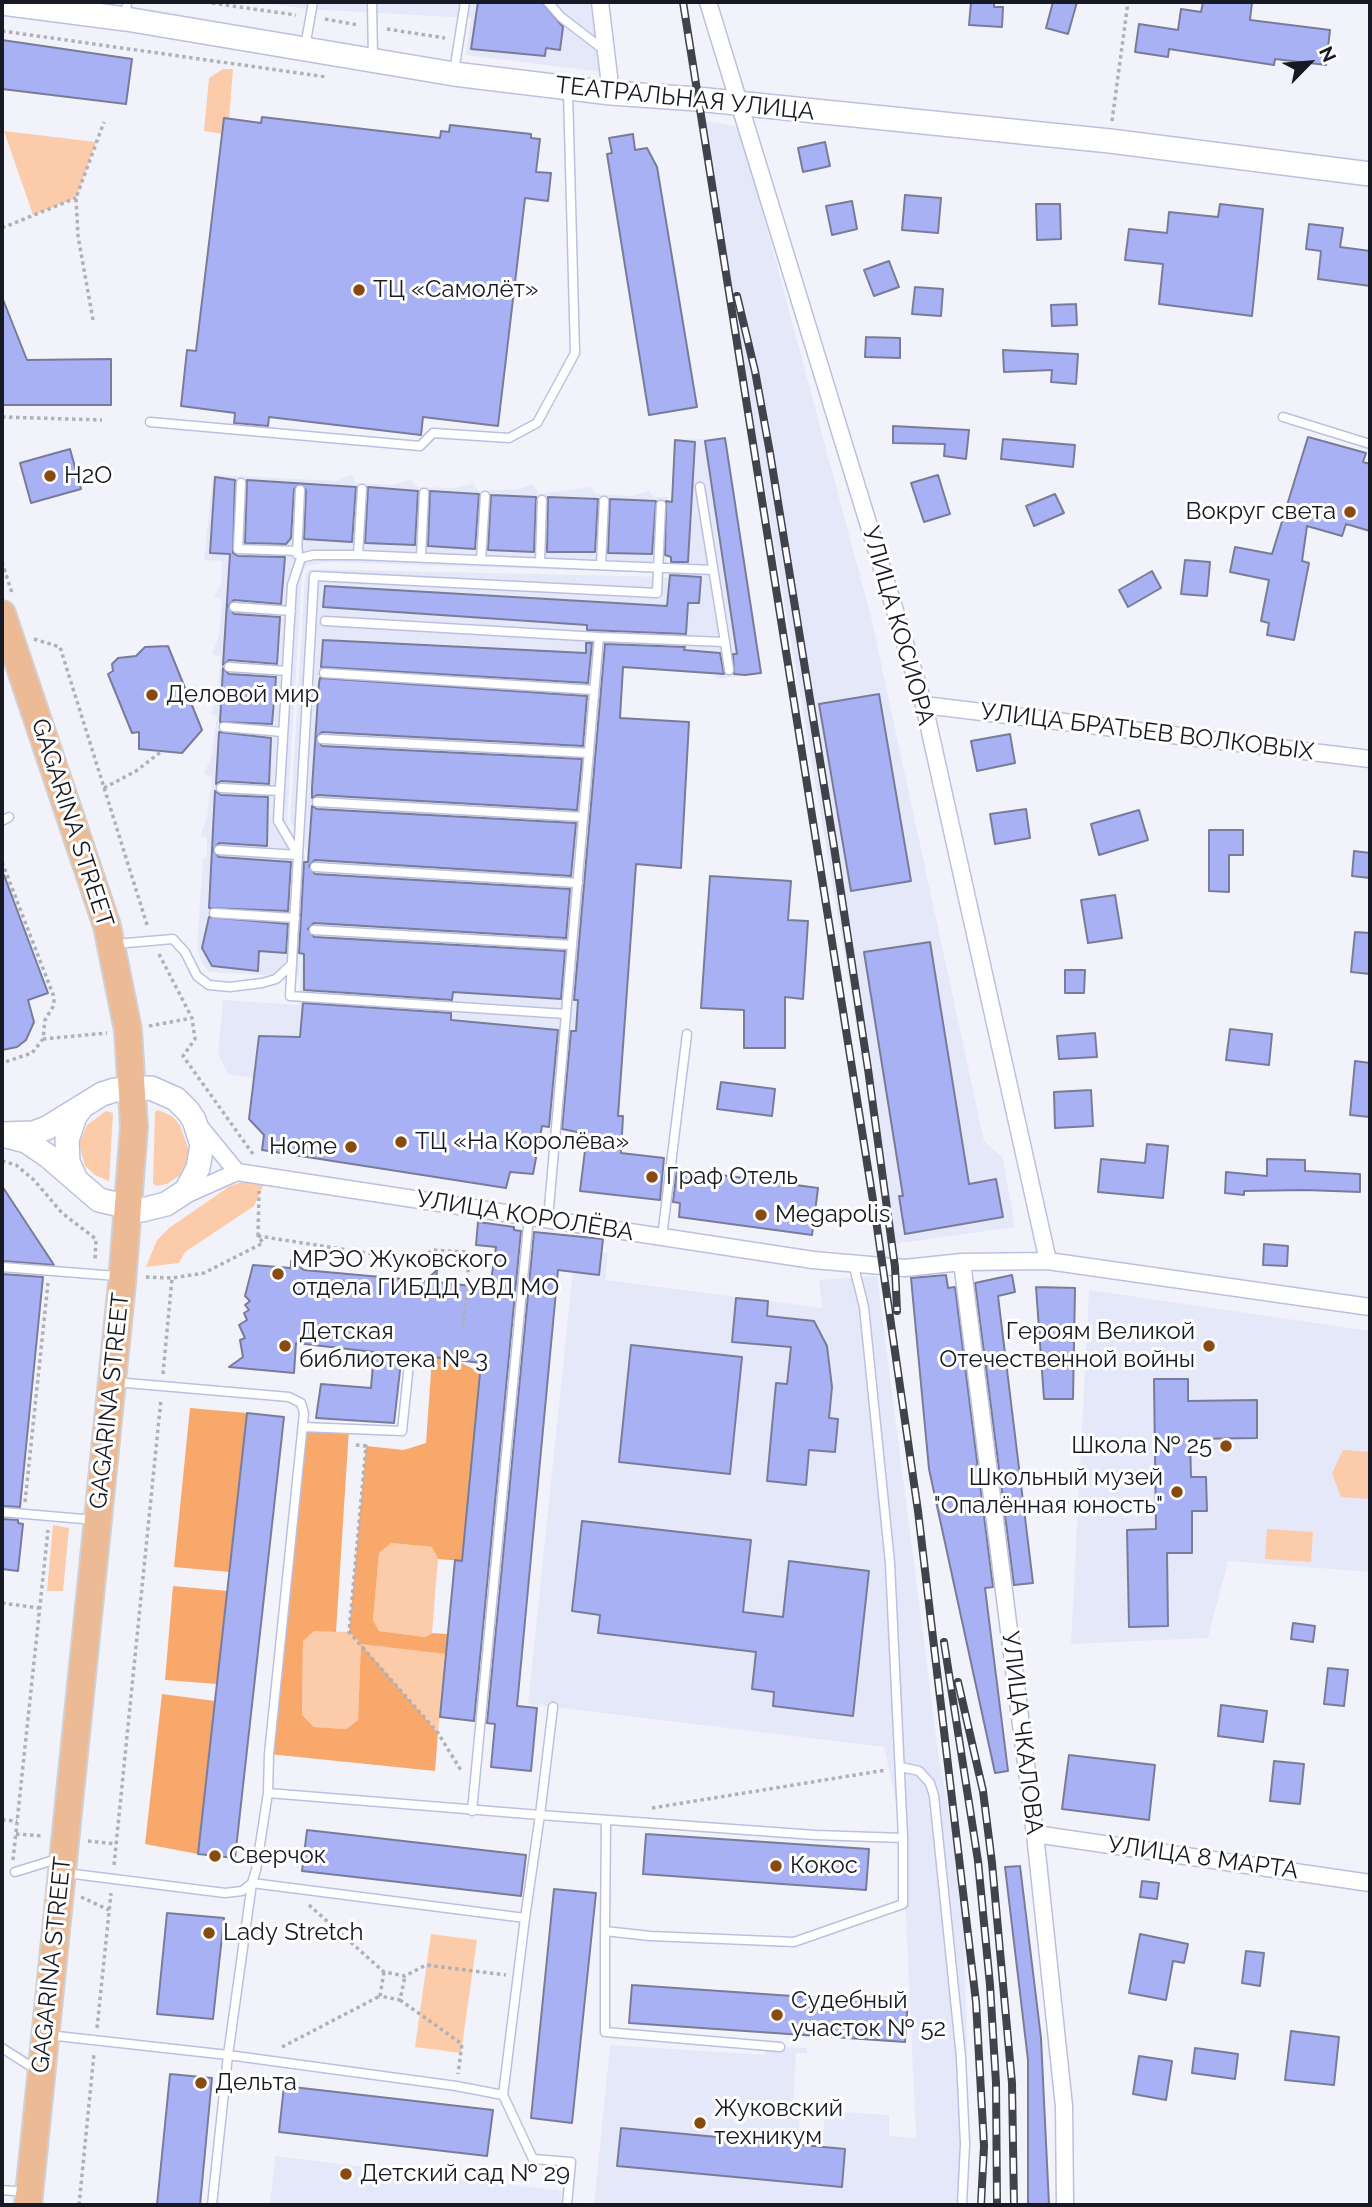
<!DOCTYPE html>
<html>
<head>
<meta charset="utf-8">
<style>
  body { margin:0 }
  #map { position:relative; width:1372px; height:2207px; overflow:hidden; background:#f2f3fa; font-family:Raleway,sans-serif }
  canvas { display:block }
  .frame { position:absolute; inset:0; border:4px solid #171924; pointer-events:none }
  .north { position:absolute; left:1274px; top:28px; width:70px; height:70px; -webkit-text-stroke:5px #fff; paint-order:stroke; rotate:65deg; font-size:19px; font-weight:700; line-height:28px; text-align:center; color:#171924 }
  .north::after { content:''; display:block; margin:auto; width:24px; height:32px; background:#171924; clip-path:polygon(50% 0,100% 100%,50% 72%,0 100%) }
</style>
</head>
<body>
<div id="map">
<canvas width="1372" height="2207"></canvas>
<div class="frame"></div>
<div class="north">N</div>
</div>
<script>
const c = document.querySelector('canvas').getContext('2d');
c.lineJoin = 'round';
function fill(path, color) {
  c.fillStyle = color;
  c.fill(path, 'evenodd');
}
function poly(rows) {
  const path = new Path2D();
  for (const r of rows) {
    path.moveTo(r[0], r[1]);
    for (let i = 2; i < r.length; i += 2) path.lineTo(r[i], r[i + 1]);
  }
  return path;
}
function stroke(path, color, width, dash) {
  c.strokeStyle = color;
  c.lineWidth = width;
  c.lineCap = dash ? 'butt' : 'round';
  c.setLineDash(dash || []);
  c.stroke(path);
}
function write(font, color, halo, rows, align = 'center') {
  c.font = font + ' Raleway,sans-serif';
  c.lineWidth = 6;
  c.setLineDash([]);
  c.textBaseline = 'middle';
  c.strokeStyle = halo;
  c.fillStyle = color;
  for (const [text, x, y, turn = 0] of rows) {
    c.save();
    c.translate(x, y);
    c.rotate((+turn || 0) * Math.PI / 180);
    c.textAlign = isNaN(turn) ? turn : align;
    if (halo) c.strokeText(text, 0, 0);
    c.fillText(text, 0, 0);
    c.restore();
  }
}
fill(poly([
  [260,2,590,2,602,72,466,55,471,18,305,9],
  [702,120,740,127,871,617,984,1141,1003,1158,1015,1227,894,1244],
  [725,438,761,673,717,679,714,673,623,667,590,1134,544,1122,253,1091,254,1078,228,1074,218,1054,223,1000,299,1005,308,853,290,821,305,576,309,569,669,577,675,440],
  [213,475,337,481,351,475,356,483,391,485,411,480,417,487,454,488,473,484,479,491,518,489,533,484,539,494,591,487,596,494,632,496,649,491,654,497,667,497,667,573,327,562,306,566,302,575,287,822,305,854,299,977,209,972,201,961,197,947,203,858,207,857,207,838,200,837,207,816,212,777,204,774,212,754,217,716,211,714,216,700,221,656,212,654,219,636,222,600,214,596,221,585,222,561,204,560],
  [608,1252,605,1280,823,1308,819,1280,877,1276,939,1758,963,1887,967,2039,964,2205,594,2205,610,2045,765,2055,766,2047,807,2048,807,2053,796,2053,793,2108,800,2109,799,2131,823,2132,826,2111,889,2115,889,2136,916,2138,902,1828,884,1747,528,1704,574,1260],
  [1089,1290,1370,1331,1370,1572,1228,1561,1208,1638,1071,1644],
  [275,2156,562,2191,561,2205,270,2205]
]), '#e5e8f8');
fill(poly([
  [223,69,233,69,229,119,224,119,222,134,204,131,209,78],
  [4,131,96,142,76,198,33,215],
  [158,1110,172,1116,180,1125,188,1148,188,1159,180,1175,167,1184,156,1186,153,1183,155,1112],
  [106,1111,113,1113,109,1181,95,1175,85,1166,79,1144,87,1125],
  [242,1182,264,1184,254,1206,185,1252,179,1263,146,1267,157,1240,169,1228,230,1186],
  [1343,1450,1370,1452,1370,1499,1341,1497,1332,1473],
  [53,1525,69,1528,63,1591,47,1591],
  [1267,1529,1313,1532,1311,1562,1265,1559],
  [390,1543,432,1547,438,1559,432,1633,425,1637,379,1631,373,1620,379,1553],
  [314,1631,349,1632,361,1643,446,1654,438,1733,361,1644,358,1720,346,1729,314,1727,302,1715,303,1641],
  [431,1934,477,1940,461,2053,415,2047]
]), '#fccba9');
fill(poly([
  [432,1357,455,1360,480,1372,462,1561,438,1559,432,1547,391,1543,379,1553,373,1620,379,1631,425,1637,432,1633,448,1634,446,1654,361,1644,438,1733,435,1771,269,1754,303,1427,349,1429,336,1632,314,1631,303,1641,302,1715,314,1727,346,1729,358,1720,361,1643,349,1632,366,1446,404,1450,426,1443],
  [190,1408,247,1413,230,1572,174,1567],
  [173,1586,228,1591,217,1684,165,1680],
  [162,1694,215,1701,198,1854,145,1844]
]), '#f9a86c');
const building = poly([
  [478,2,542,2,563,27,560,50,546,48,545,56,471,49,478,2],
  [971,2,994,2,994,7,1003,7,1002,27,969,25,971,2],
  [1053,2,1077,2,1068,34,1046,28,1053,2],
  [1203,2,1252,2,1250,20,1330,30,1326,65,1275,59,1274,65,1169,49,1168,57,1135,52,1139,24,1178,30,1181,9,1201,12,1203,2],
  [2,40,132,59,126,104,2,89,2,40],
  [262,117,440,138,441,131,449,132,450,125,531,134,531,138,540,139,536,172,551,173,548,201,525,198,498,426,423,417,421,435,269,417,268,426,234,423,235,413,181,406,187,350,196,351,224,118,261,123,262,117],
  [633,134,635,150,647,148,657,167,697,407,649,415,607,154,612,153,609,138,633,134],
  [825,142,830,166,803,172,798,148,825,142],
  [905,195,941,198,938,233,902,230,905,195],
  [852,201,857,229,832,235,826,206,852,201],
  [1036,204,1060,204,1061,239,1037,240,1036,204],
  [1220,204,1263,209,1252,316,1159,304,1163,264,1125,260,1129,229,1167,233,1169,212,1218,217,1220,204],
  [1309,224,1343,228,1340,247,1370,251,1370,286,1318,279,1321,251,1306,249,1309,224],
  [889,261,899,287,874,296,864,270,889,261],
  [915,287,943,289,941,316,912,314,915,287],
  [2,297,27,360,111,359,111,405,2,405,2,297],
  [1076,304,1077,325,1052,326,1051,305,1076,304],
  [866,337,900,338,900,358,865,357,866,337],
  [1003,350,1078,354,1076,384,1051,382,1052,370,1004,372,1003,350],
  [893,426,969,430,966,459,944,456,945,444,893,443,893,426],
  [1308,437,1366,453,1363,462,1370,464,1370,531,1346,524,1342,536,1307,526,1302,561,1309,563,1294,640,1267,635,1269,623,1261,621,1269,580,1230,572,1235,547,1272,554,1308,437],
  [725,438,761,673,745,675,734,674,733,654,737,654,705,441,725,438],
  [1003,439,1075,445,1073,467,1001,459,1003,439],
  [675,440,695,442,688,562,671,562,671,557,665,555,666,501,672,502,675,440],
  [70,449,81,489,31,503,20,463,70,449],
  [938,475,950,514,924,522,911,483,938,475],
  [215,477,235,480,233,553,238,556,285,557,281,604,234,600,228,606,234,614,280,617,277,664,229,660,223,665,230,554,210,553,215,477],
  [247,480,356,487,352,542,304,539,306,490,300,484,294,489,291,538,286,544,245,543,247,480],
  [368,487,418,491,415,545,365,543,368,487],
  [430,491,479,494,475,549,428,546,430,491],
  [1055,494,1064,513,1034,526,1026,506,1055,494],
  [491,495,536,497,534,552,488,550,491,495],
  [548,497,598,499,595,552,547,552,548,497],
  [610,499,656,501,652,554,608,553,610,499],
  [1185,560,1210,562,1207,596,1181,594,1185,560],
  [1152,571,1161,588,1128,607,1119,590,1152,571],
  [670,575,701,577,699,603,688,603,686,634,587,630,587,625,323,607,325,586,667,606,670,575],
  [323,640,586,653,586,643,592,643,588,683,321,667,323,640],
  [605,644,685,647,684,650,720,653,724,674,623,667,620,718,689,722,681,868,636,864,618,1116,623,1116,621,1153,664,1158,660,1200,580,1191,587,1134,562,1129,571,1031,576,1031,578,1000,574,1000,605,644],
  [168,646,202,730,182,753,139,749,139,732,132,733,108,674,113,671,112,664,118,658,136,656,145,647,168,646],
  [223,668,229,674,276,677,272,724,220,722,223,668],
  [320,678,587,696,583,746,322,732,316,738,322,746,582,759,577,810,317,795,312,798,312,788,319,683,320,678],
  [879,694,911,881,851,891,819,704,879,694],
  [219,732,271,738,269,784,221,781,216,784,219,732],
  [1010,734,1015,763,977,771,971,741,1010,734],
  [215,791,221,795,268,797,267,846,219,843,213,850,219,857,291,862,288,911,209,908,215,791],
  [312,806,317,809,576,823,571,876,315,860,309,866,315,874,570,889,566,938,314,923,308,929,314,937,565,951,561,999,453,992,452,1000,304,990,304,954,299,953,304,862,308,862,312,806],
  [1026,809,1030,838,995,844,990,814,1026,809],
  [1139,810,1148,840,1099,855,1091,824,1139,810],
  [1209,830,1243,830,1243,855,1229,855,1229,892,1209,891,1209,830],
  [1354,851,1370,853,1370,878,1352,876,1354,851],
  [4,875,48,993,28,1000,34,1022,26,1040,17,1047,2,1050,2,876,4,875],
  [710,876,791,881,788,920,808,921,803,999,785,997,785,1048,744,1048,744,1010,701,1008,710,876],
  [1115,895,1122,938,1088,943,1081,900,1115,895],
  [209,917,288,924,286,953,259,951,258,971,212,966,202,948,209,917],
  [1355,932,1370,933,1370,974,1351,972,1355,932],
  [930,942,969,1184,996,1179,1003,1217,905,1234,899,1196,903,1196,864,952,930,942],
  [1065,970,1085,970,1084,993,1065,993,1065,970],
  [303,1003,451,1013,451,1020,558,1030,549,1127,542,1126,533,1174,510,1172,506,1188,262,1150,264,1135,249,1119,259,1036,300,1037,303,1003],
  [1230,1029,1272,1034,1269,1065,1226,1060,1230,1029],
  [1095,1033,1097,1057,1059,1059,1057,1036,1095,1033],
  [1355,1061,1370,1063,1370,1117,1350,1115,1355,1061],
  [721,1082,775,1089,772,1116,717,1109,721,1082],
  [1091,1090,1093,1126,1055,1128,1054,1092,1091,1090],
  [1147,1144,1168,1146,1163,1198,1098,1192,1101,1159,1145,1163,1147,1144],
  [1267,1159,1305,1160,1305,1171,1360,1174,1360,1192,1305,1190,1244,1191,1244,1195,1225,1193,1226,1172,1267,1176,1267,1159],
  [677,1169,818,1188,812,1235,679,1217,680,1203,673,1202,677,1169],
  [2,1186,54,1265,2,1261,2,1186],
  [478,1222,514,1227,514,1230,521,1231,474,1721,440,1717,455,1560,462,1561,481,1363,402,1353,394,1423,316,1418,321,1384,371,1388,374,1352,296,1343,294,1373,229,1367,243,1357,240,1340,245,1338,239,1325,247,1320,244,1313,249,1310,245,1305,250,1301,245,1296,253,1265,291,1268,291,1261,304,1270,425,1281,437,1270,436,1282,490,1288,496,1247,476,1245,478,1222],
  [534,1232,603,1239,599,1275,558,1270,517,1706,537,1708,531,1771,491,1767,495,1724,487,1723,534,1232],
  [1264,1244,1288,1246,1287,1266,1263,1265,1264,1244],
  [2,1274,43,1277,20,1507,2,1506,2,1274],
  [946,1275,948,1288,955,1287,993,1587,985,1588,1008,1771,995,1773,929,1469,911,1278,946,1275],
  [1012,1275,1015,1292,998,1296,1033,1583,1014,1585,975,1283,1012,1275],
  [1036,1287,1075,1288,1073,1399,1044,1399,1036,1287],
  [736,1298,768,1301,767,1316,814,1321,827,1346,832,1387,829,1418,838,1419,835,1452,809,1450,806,1485,767,1481,776,1383,787,1384,791,1347,732,1342,736,1298],
  [631,1345,742,1357,730,1474,619,1462,631,1345],
  [1154,1379,1188,1379,1188,1401,1257,1400,1257,1438,1190,1439,1191,1477,1206,1477,1207,1511,1192,1511,1192,1553,1167,1553,1168,1626,1129,1627,1127,1530,1156,1529,1154,1379],
  [247,1413,284,1417,235,1858,198,1854,247,1413],
  [2,1519,18,1520,18,1523,23,1524,18,1571,2,1569,2,1519],
  [582,1521,751,1540,743,1612,783,1617,789,1561,869,1571,853,1716,773,1706,774,1692,752,1689,756,1652,598,1633,600,1615,572,1611,582,1521],
  [1293,1623,1315,1626,1313,1642,1291,1639,1293,1623],
  [1328,1668,1348,1670,1344,1706,1324,1704,1328,1668],
  [1221,1705,1267,1711,1263,1742,1218,1736,1221,1705],
  [1069,1755,1155,1765,1149,1820,1062,1809,1069,1755],
  [1274,1761,1304,1764,1300,1804,1270,1801,1274,1761],
  [307,1830,526,1855,521,1896,302,1871,307,1830],
  [646,1834,869,1849,866,1890,643,1874,646,1834],
  [1020,1866,1041,2038,1049,2205,1028,2205,1028,2060,1005,1867,1020,1866],
  [1142,1881,1159,1883,1157,1899,1140,1897,1142,1881],
  [554,1889,596,1893,572,2123,531,2118,554,1889],
  [167,1913,224,1918,213,2019,157,2014,167,1913],
  [1140,1934,1188,1944,1184,1963,1173,1961,1166,2000,1129,1993,1140,1934],
  [1246,1951,1264,1953,1260,1986,1242,1983,1246,1951],
  [632,1985,851,2000,851,1996,908,1999,905,2042,629,2023,632,1985],
  [1291,2031,1339,2037,1334,2085,1285,2080,1291,2031],
  [1195,2048,1238,2054,1235,2079,1192,2073,1195,2048],
  [1139,2056,1172,2061,1166,2100,1133,2094,1139,2056],
  [170,2074,212,2078,200,2205,157,2205,170,2074],
  [284,2086,493,2110,487,2156,279,2132,284,2086],
  [621,2128,845,2149,842,2187,617,2166,621,2128]
]);
fill(building, '#a9b1f5');
stroke(building, '#787c9a', 2);
const lane = poly([
  [372,2,373,58],
  [548,2,561,17,604,50],
  [126,16,127,2],
  [305,47,313,2],
  [454,72,465,2],
  [1283,417,1370,444],
  [150,422,420,446,433,433,509,438,537,423,575,353,568,91],
  [241,483,238,549,298,551],
  [297,554,300,490],
  [358,555,362,489],
  [421,557,424,493],
  [481,560,485,496],
  [540,562,542,500],
  [601,565,604,501],
  [234,607,291,611],
  [325,621,599,637,548,1219],
  [599,637,725,642,700,487],
  [725,642,729,670],
  [229,667,287,671],
  [324,673,594,690],
  [224,727,283,732],
  [322,739,589,753],
  [221,788,279,791],
  [317,802,583,817],
  [2,821,9,817],
  [219,850,298,855,278,821,292,585,301,558,313,555,358,555,713,570],
  [315,867,578,883],
  [214,913,295,918],
  [314,930,572,945],
  [115,944,173,939,185,952,197,976,209,985,230,987,262,983,276,979,292,964],
  [566,1014,290,996,314,576,657,593,661,505],
  [662,1237,687,1034],
  [853,1263,864,1307,890,1563,903,1838],
  [2,1267,117,1276],
  [303,1427,402,1431,409,1364],
  [2,1512,95,1520],
  [901,1767,919,1771,930,1783,934,1796,961,2057,965,2144,962,2205],
  [268,1793,540,1815,553,1707],
  [472,1811,529,1216],
  [15,1872,57,1859],
  [66,1873,225,1893,242,1891,252,1883,256,1870,268,1793,269,1754,304,1413,301,1403,289,1397,115,1382],
  [525,1918,540,1815,815,1835,903,1838,903,1904,794,1942,650,1936,605,1931,606,1820],
  [605,1931,605,2032,780,2047],
  [48,2035,228,2055,456,2086,503,2095],
  [2,2048,38,2071],
  [2,2190,26,2192],
  [212,2205,228,2055,252,1883,525,1918,503,2095,533,2159,571,2162,567,2205]
]);
const street = poly([
  [600,2,611,93],
  [708,2,924,705,1048,1261],
  [924,705,1370,759],
  [201,1128,237,1172],
  [237,1172,813,1260,905,1268,962,1262,1048,1261,1370,1307],
  [183,1196,237,1172],
  [962,1262,1035,1834,1064,2106,1065,2205],
  [1035,1834,1370,1883]
]);
const secondary = poly([
  [2,3,126,19,454,74,611,93,697,99,1110,141,1370,174],
  [2,1134,33,1133,47,1128,102,1094,115,1090,151,1088,176,1099,188,1111,194,1120,202,1145,198,1168,186,1191,166,1204,142,1210,99,1200,48,1156,26,1141,2,1135],
  [76,1180,68,1162,67,1140,75,1116,81,1108]
]);
const primary = poly([
  [2,614,107,926,128,1030,134,1127,122,1283,28,2205]
]);
stroke(lane, '#bbc0e1', 11);
stroke(street, '#bbc0e1', 19);
stroke(secondary, '#bbc0e1', 26);
stroke(primary, '#d1d1d3', 30);
stroke(poly([
  [205,2,296,15],
  [325,19,358,25],
  [387,29,445,38],
  [2,31,327,77],
  [1112,121,1128,2],
  [2,228,76,198],
  [93,320,78,236,76,198,104,122],
  [2,417,102,420],
  [2,562,12,593],
  [34,639,60,647,148,928],
  [104,788,136,771,162,751],
  [2,862,54,997,54,1005,45,1020,43,1039,32,1053,2,1063],
  [159,954,192,1018,195,1039,183,1056,255,1157],
  [149,1026,192,1018],
  [43,1039,107,1033],
  [2,1161,16,1165,34,1180,62,1213,96,1239,95,1260],
  [258,1236,259,1191],
  [146,1277,172,1278,204,1273,263,1243,258,1236,419,1261,432,1250,465,1252,469,1260,463,1328],
  [163,1374,172,1278],
  [356,1445,366,1446,349,1632,438,1733,462,1772],
  [25,1502,48,1283],
  [2,1603,39,1608],
  [652,1808,886,1770],
  [2,1820,17,1821],
  [16,1834,42,1836],
  [88,1841,116,1844],
  [13,1860,48,1530],
  [114,1865,161,1399],
  [81,1897,109,1910],
  [309,1905,384,1972,405,1976,426,1965,506,1975],
  [384,1972,380,1996,400,2000,405,1976],
  [400,2000,462,2044,458,2074],
  [97,2028,111,1893],
  [282,2047,380,1996],
  [79,2205,94,2054]
]), '#afb1b9', 3.5, [3.5, 3.5]);
stroke(lane, '#fff', 8);
stroke(street, '#fff', 16);
stroke(secondary, '#fff', 23);
stroke(primary, '#ecbb95', 26);
const rail = poly([
  [683,2,875,1213,918,1511,976,2002,984,2146,981,2205],
  [737,296,755,371,770,453,834,847,868,1069,895,1267,897,1311],
  [944,1642,978,1861,990,1985,996,2083,997,2205],
  [958,1682,983,1791,992,1863,1012,2083,1014,2205]
]);
stroke(rail, '#40424c', 8);
stroke(rail, '#fff', 5, [16]);
for (const [x, y, r, color] of [
  [359,290,7,"#894a10"],
  [50,476,7,"#894a10"],
  [1350,512,7,"#894a10"],
  [152,695,7,"#894a10"],
  [401,1142,7,"#894a10"],
  [351,1147,7,"#894a10"],
  [652,1177,7,"#894a10"],
  [761,1215,7,"#894a10"],
  [278,1274,7,"#894a10"],
  [285,1346,7,"#894a10"],
  [1209,1346,7,"#894a10"],
  [1226,1446,7,"#894a10"],
  [1177,1492,7,"#894a10"],
  [215,1856,7,"#894a10"],
  [776,1866,7,"#894a10"],
  [209,1933,7,"#894a10"],
  [777,2015,7,"#894a10"],
  [201,2083,7,"#894a10"],
  [700,2123,7,"#894a10"],
  [346,2174,7,"#894a10"]
]) {
  const dot = new Path2D();
  dot.arc(x, y, r, 0, 2 * Math.PI);
  c.fillStyle = color;
  c.fill(dot);
  stroke(dot, '#fff', 2.5);
}
write('24px', '#171924', '#fff', [
  ["ТЕАТРАЛЬНАЯ УЛИЦА",685,99,6],
  ["УЛИЦА КОСИОРА",898,626,74],
  ["УЛИЦА БРАТЬЕВ ВОЛКОВЫХ",1147,732,7],
  ["GAGARINA STREET",72,823,72],
  ["УЛИЦА КОРОЛЁВА",525,1216,9],
  ["GAGARINA STREET",110,1401,-84],
  ["УЛИЦА ЧКАЛОВА",1022,1733,83],
  ["УЛИЦА 8 МАРТА",1203,1858,8],
  ["GAGARINA STREET",52,1965,-84]
]);
write('24px', '#171924', '#fff', [
  ["ТЦ «Самолёт»",373,290],
  ["H2O",64,476],
  ["Вокруг света",1336,512,"right"],
  ["Деловой мир",166,695],
  ["ТЦ «На Королёва»",415,1142],
  ["Home",337,1147,"right"],
  ["Граф Отель",666,1177],
  ["Megapolis",775,1215],
  ["МРЭО Жуковского",292,1260],
  ["отдела ГИБДД УВД МО",292,1288],
  ["Детская",299,1332],
  ["библиотека № 3",299,1360],
  ["Героям Великой",1195,1332,"right"],
  ["Отечественной войны",1195,1360,"right"],
  ["Школа № 25",1212,1446,"right"],
  ["Школьный музей",1163,1478,"right"],
  ["\"Опалённая юность\"",1163,1506,"right"],
  ["Сверчок",229,1856],
  ["Кокос",790,1866],
  ["Lady Stretch",223,1933],
  ["Судебный",791,2001],
  ["участок № 52",791,2029],
  ["Дельта",215,2083],
  ["Жуковский",714,2109],
  ["техникум",714,2137],
  ["Детский сад № 29",360,2174]
], 'left');
</script>
</body>
</html>
